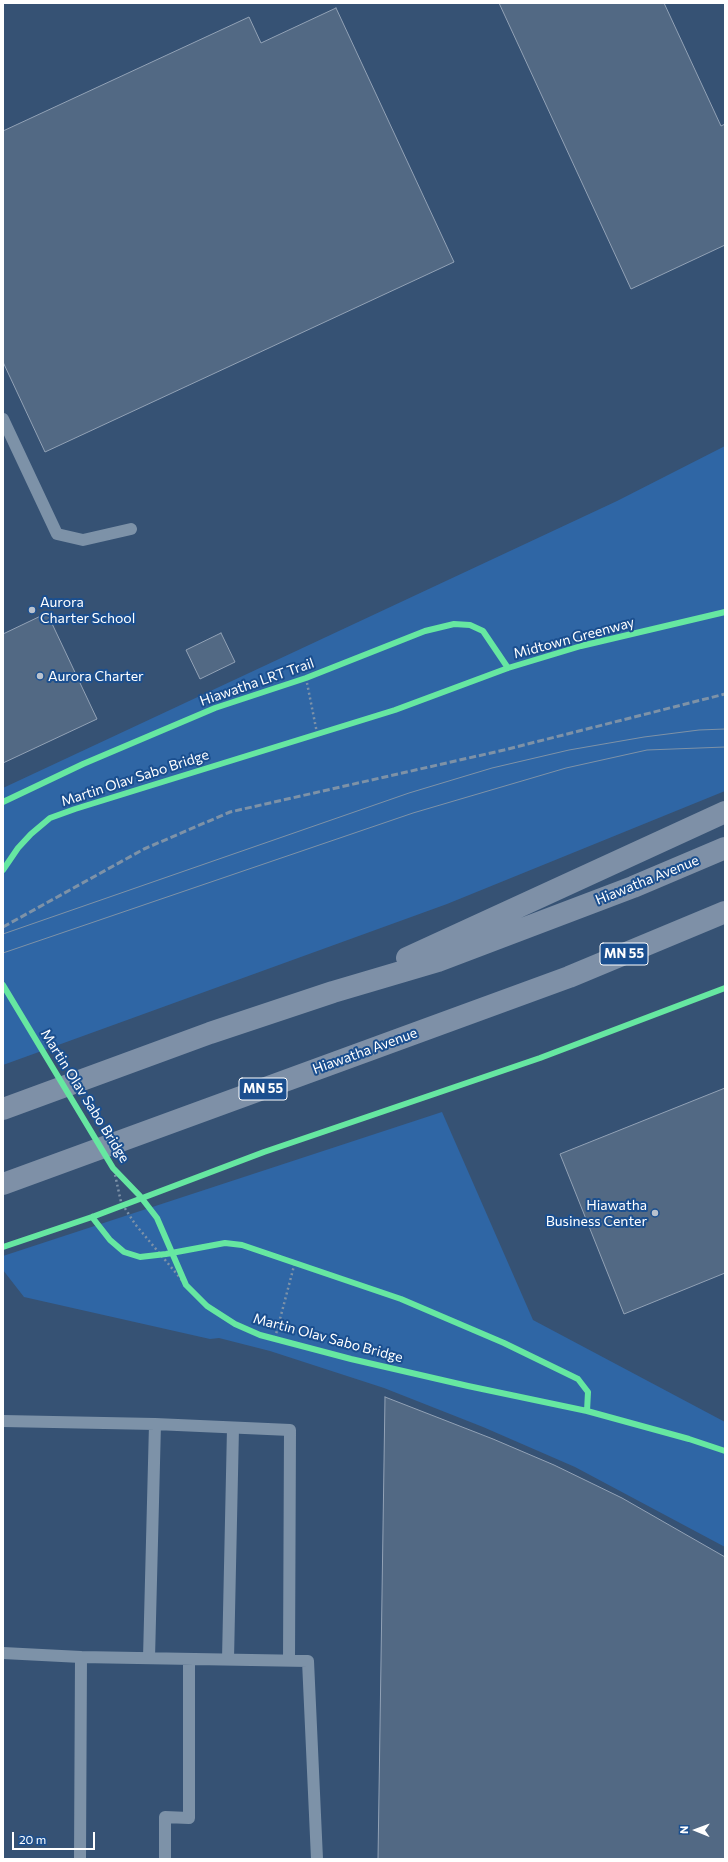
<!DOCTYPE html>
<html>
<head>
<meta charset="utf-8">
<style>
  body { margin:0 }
  #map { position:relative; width:728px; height:1862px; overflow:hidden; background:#365274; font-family:Commissioner,sans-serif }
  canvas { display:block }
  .frame { position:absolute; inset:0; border:4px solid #fff; pointer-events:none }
  .north { position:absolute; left:676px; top:1810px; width:40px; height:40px; -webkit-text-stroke:3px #1b4f8f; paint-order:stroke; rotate:271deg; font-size:11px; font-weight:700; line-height:16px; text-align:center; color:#fff }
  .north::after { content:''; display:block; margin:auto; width:14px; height:18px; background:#fff; clip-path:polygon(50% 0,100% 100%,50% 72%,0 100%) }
  .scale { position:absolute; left:12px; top:1832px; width:83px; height:18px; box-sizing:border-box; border:2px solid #fff; border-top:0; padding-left:5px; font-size:12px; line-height:14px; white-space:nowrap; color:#fff; -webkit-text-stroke:3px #1b4f8f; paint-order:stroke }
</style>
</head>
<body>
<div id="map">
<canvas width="728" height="1862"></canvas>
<div class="frame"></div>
<div class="north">N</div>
<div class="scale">20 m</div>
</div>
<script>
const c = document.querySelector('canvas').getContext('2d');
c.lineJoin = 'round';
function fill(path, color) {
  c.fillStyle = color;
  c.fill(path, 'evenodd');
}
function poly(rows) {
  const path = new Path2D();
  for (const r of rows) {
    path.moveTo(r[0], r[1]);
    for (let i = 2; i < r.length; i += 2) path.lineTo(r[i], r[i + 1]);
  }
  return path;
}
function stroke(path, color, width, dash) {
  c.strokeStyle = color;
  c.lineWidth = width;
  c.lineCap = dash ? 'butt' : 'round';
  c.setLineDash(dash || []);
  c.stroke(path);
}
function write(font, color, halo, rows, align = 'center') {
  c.font = font + ' Commissioner,sans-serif';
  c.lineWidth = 4;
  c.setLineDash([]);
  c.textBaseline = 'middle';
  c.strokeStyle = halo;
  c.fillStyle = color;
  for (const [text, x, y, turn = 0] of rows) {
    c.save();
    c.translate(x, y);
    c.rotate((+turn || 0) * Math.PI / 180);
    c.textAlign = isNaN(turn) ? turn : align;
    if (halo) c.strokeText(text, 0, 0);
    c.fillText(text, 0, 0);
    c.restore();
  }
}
fill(poly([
  [725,446,725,791,447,904,3,1065,3,788,617,501],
  [442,1112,533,1320,725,1422,725,1547,575,1467,483,1427,384,1388,270,1351,219,1338,210,1339,24,1297,3,1270,3,1256]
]), '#2f66a5');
const building = poly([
  [499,3,664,3,721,126,725,124,725,245,631,289,499,3],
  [336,8,454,262,45,452,3,362,3,131,249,17,261,43,336,8],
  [47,613,97,719,3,763,3,634,47,613],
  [221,633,235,662,200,679,186,650,221,633],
  [725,1088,725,1273,624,1314,560,1154,725,1088],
  [385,1397,493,1439,554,1465,622,1498,725,1557,725,1859,378,1859,385,1397]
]);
fill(building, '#526984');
stroke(building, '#92a2b6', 1);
stroke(poly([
  [306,678,317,733],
  [114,1170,121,1202,135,1224,186,1285],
  [275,1338,295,1262]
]), '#7d92a8', 2.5, [2, 3]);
stroke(poly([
  [3,419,57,534,83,540,131,529],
  [3,1421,155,1424,149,1658],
  [155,1424,290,1430,289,1660],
  [3,1653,81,1657],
  [228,1659,233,1428],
  [80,1859,81,1657,308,1661,317,1859],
  [165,1859,165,1817,189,1818,189,1659]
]), '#7d92a8', 12);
stroke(poly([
  [407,958,725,812],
  [3,1109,210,1033,333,992,438,961,633,887,725,848],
  [3,1184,569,977,725,912]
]), '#7e90a7', 22);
stroke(poly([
  [3,934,409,793,492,768,569,750,644,737,699,730,725,729],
  [3,953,413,813,566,768,647,750,725,747]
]), '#7e92a7', 1);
stroke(poly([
  [3,927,144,849,230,812,504,750,725,694]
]), '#7e92a7', 3, [7, 3]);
stroke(poly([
  [3,802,83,764,215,708,306,678,425,631,454,624,470,625,483,631,508,668],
  [3,870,18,848,31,834,50,818,75,809,395,710,508,668,581,646,725,612],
  [3,985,113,1168,140,1196,157,1218,186,1285,207,1306,235,1324,260,1335,351,1359,468,1386,587,1411,689,1439,725,1451],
  [92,1217,110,1240,124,1252,140,1257,166,1254,225,1243,242,1245,401,1299,504,1343,578,1379,588,1392,587,1411],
  [3,1247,92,1217,264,1152,540,1058,725,988]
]), '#66e7a1', 6);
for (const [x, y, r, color] of [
  [32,610,4,"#b9c2ce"],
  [40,676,4,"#b9c2ce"],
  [655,1213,4,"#b9c2ce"]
]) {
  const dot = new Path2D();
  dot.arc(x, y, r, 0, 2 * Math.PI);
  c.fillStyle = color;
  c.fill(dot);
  stroke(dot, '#1b4f8f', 1.5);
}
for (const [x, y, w] of [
  [624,954,48],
  [263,1089,48]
]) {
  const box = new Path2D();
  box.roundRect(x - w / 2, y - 11, w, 22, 3);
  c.fillStyle = '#1b4f8f';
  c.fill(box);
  stroke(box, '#fff', 1);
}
write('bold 13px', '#fff', null, [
  ["MN 55",624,954],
  ["MN 55",263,1089]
]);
write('14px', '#fff', '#1b4f8f', [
  ["Aurora",40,602],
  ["Charter School",40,618],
  ["Aurora Charter",48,676],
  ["Hiawatha",647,1205,"right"],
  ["Business Center",647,1221,"right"]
], 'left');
write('14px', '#fff', '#1b4f8f', [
  ["Midtown Greenway",574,638,-15],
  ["Hiawatha LRT Trail",257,682,-19],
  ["Martin Olav Sabo Bridge",135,778,-18],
  ["Hiawatha Avenue",647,880,-22],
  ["Hiawatha Avenue",365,1051,-20],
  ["Martin Olav Sabo Bridge",85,1096,58],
  ["Martin Olav Sabo Bridge",328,1338,15]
]);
</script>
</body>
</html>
